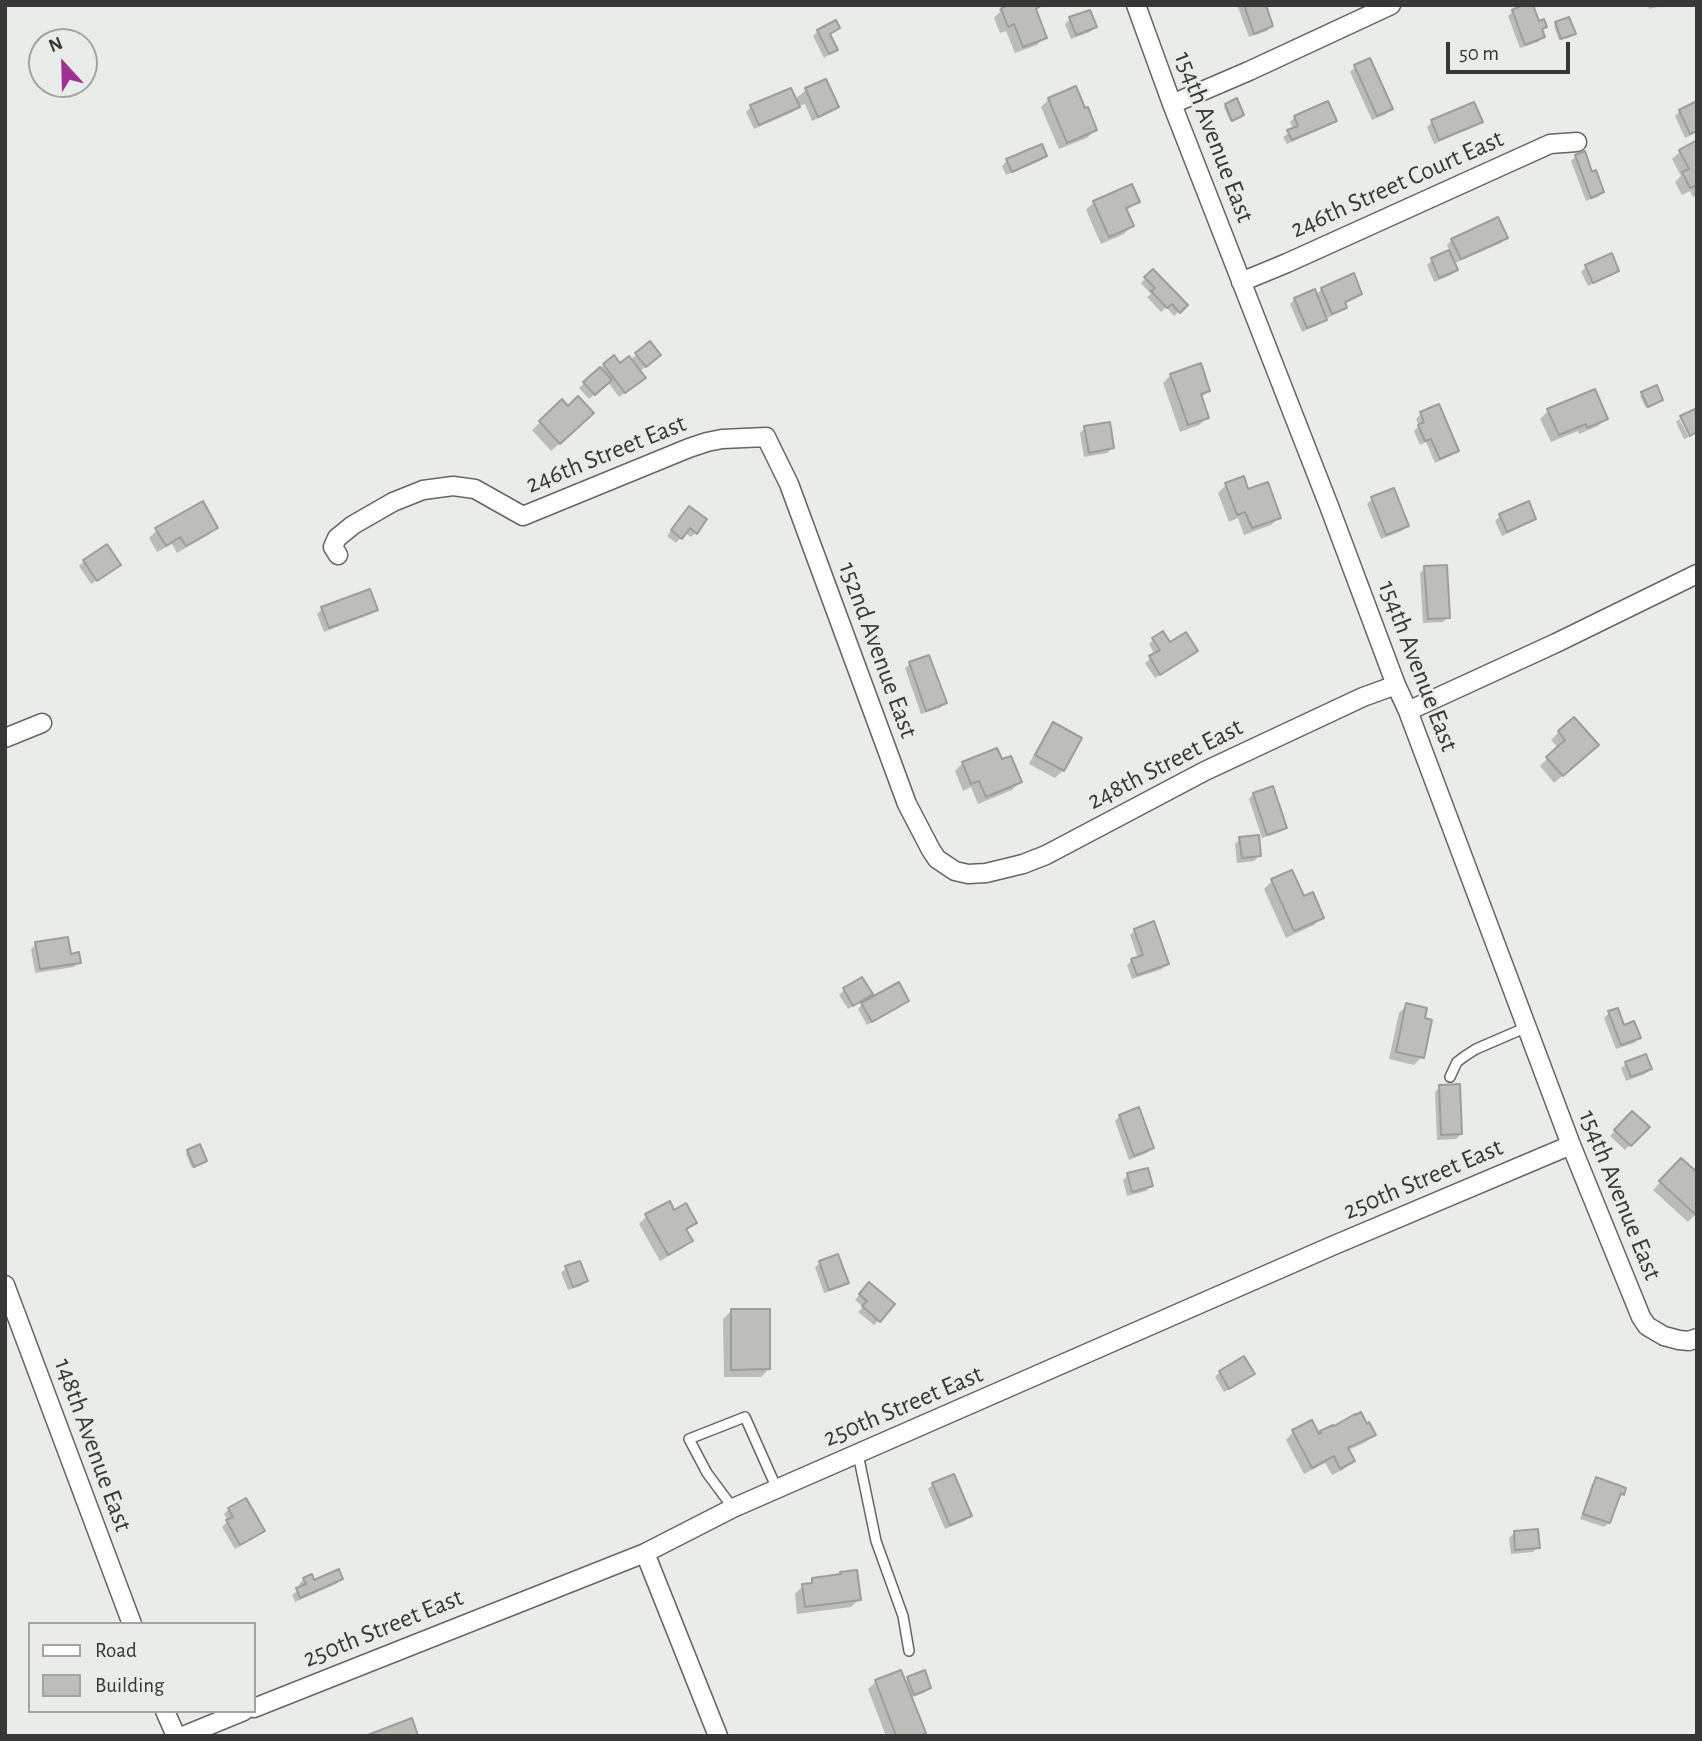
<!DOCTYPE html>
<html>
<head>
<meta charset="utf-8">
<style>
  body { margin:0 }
  #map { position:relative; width:1702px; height:1741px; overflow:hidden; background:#e9ece8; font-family:"Alegreya Sans",sans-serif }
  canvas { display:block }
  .frame { position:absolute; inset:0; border:7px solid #363736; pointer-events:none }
  .legend { position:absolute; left:28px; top:1622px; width:228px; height:91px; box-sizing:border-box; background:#e9ece8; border:2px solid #a1a4a1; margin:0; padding:9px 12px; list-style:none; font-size:21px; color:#363736 }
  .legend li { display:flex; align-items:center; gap:14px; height:35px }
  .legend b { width:35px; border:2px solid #a1a4a1 }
  .north { position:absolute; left:28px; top:28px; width:70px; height:70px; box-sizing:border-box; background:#e9ece8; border:2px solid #a1a4a1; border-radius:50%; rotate:338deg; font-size:19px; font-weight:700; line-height:28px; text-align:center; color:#363736 }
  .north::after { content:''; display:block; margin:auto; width:24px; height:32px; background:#9f3291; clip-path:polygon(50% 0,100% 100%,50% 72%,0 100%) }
  .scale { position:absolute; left:1446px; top:42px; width:124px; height:32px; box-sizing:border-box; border:4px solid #363736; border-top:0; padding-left:9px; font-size:21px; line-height:24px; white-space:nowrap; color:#363736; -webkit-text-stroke:5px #e9ece8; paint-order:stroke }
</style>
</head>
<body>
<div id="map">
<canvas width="1702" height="1741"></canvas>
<div class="frame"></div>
<ul class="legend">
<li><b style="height:9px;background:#fff"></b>Road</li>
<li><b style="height:19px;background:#bdbdb9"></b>Building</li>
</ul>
<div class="north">N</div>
<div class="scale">50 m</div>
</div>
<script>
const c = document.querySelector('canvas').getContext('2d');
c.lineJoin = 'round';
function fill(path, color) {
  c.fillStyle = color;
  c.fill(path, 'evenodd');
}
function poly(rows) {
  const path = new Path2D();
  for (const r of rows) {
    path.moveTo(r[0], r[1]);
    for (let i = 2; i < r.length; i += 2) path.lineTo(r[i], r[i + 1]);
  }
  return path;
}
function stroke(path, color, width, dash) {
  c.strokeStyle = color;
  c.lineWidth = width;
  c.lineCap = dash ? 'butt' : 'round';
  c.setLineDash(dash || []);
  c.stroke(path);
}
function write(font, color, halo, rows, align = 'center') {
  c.font = font + ' "Alegreya Sans",sans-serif';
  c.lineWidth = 5;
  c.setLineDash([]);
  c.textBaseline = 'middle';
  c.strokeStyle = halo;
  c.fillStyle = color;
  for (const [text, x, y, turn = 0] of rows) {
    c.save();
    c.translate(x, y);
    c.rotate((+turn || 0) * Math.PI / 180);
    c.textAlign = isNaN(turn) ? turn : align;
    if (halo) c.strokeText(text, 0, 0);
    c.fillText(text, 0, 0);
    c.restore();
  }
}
fill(poly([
  [1003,5,1040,5,1035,11,1045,37,1037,45,1015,53,1006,31,1000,33,994,18,1000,12,999,9],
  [1237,5,1264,5,1271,26,1267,31,1249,37],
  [1648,5,1665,5,1649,9],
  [1513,11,1545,27,1541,31,1543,37,1538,42,1520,48,1508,16],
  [1070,19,1095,27,1090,32,1071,39,1065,24],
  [835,22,838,28,829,35,836,50,824,58,813,36,818,31],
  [1556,24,1572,35,1559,40,1554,26],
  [1355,67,1390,109,1386,114,1372,120,1350,72],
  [825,81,837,107,832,112,812,121,805,104,797,107,793,112,754,129,746,112,751,107,794,100,806,90],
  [1049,99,1095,130,1087,138,1059,149,1041,107],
  [1697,103,1697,132,1685,138,1675,116,1680,111],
  [1226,105,1240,117,1230,121,1224,107],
  [1295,117,1335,120,1330,125,1287,144,1283,137,1294,130,1290,122],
  [1481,121,1476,126,1434,144,1427,127,1432,122],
  [1697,142,1697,195,1693,197,1690,191,1682,195,1675,182,1681,176,1672,159,1680,152],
  [1584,154,1591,174,1602,192,1598,197,1586,201,1571,161,1575,157],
  [1045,156,1040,161,1006,175,1002,166,1007,161],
  [1094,202,1137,202,1126,211,1132,226,1124,234,1101,244,1086,210],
  [1506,238,1501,243,1453,264,1456,270,1451,275,1434,282,1427,265,1432,260,1450,252,1447,245,1452,240],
  [1586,267,1617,270,1612,275,1588,286,1581,272],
  [1153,271,1185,305,1174,316,1166,307,1161,312,1147,297,1151,294,1141,283],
  [1322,289,1360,294,1355,299,1344,304,1345,307,1340,312,1325,319,1320,324,1302,332,1290,304,1295,299,1315,296],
  [637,354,654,360,639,372,638,383,619,397,608,382,589,399,579,388,604,365,619,365,630,360],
  [1171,375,1208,391,1201,398,1207,417,1199,425,1180,432,1163,383],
  [1642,394,1659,402,1646,408,1640,396],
  [562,402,584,421,551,451,532,430],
  [1548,411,1606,418,1598,426,1579,434,1578,431,1551,442,1540,419],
  [1421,414,1457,450,1452,455,1435,463,1426,442,1420,445,1414,431,1419,426,1416,419],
  [1679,419,1689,437,1684,439,1676,422],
  [1085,428,1112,448,1107,453,1084,457,1080,433],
  [1226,485,1247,492,1279,517,1271,525,1244,535,1238,518,1229,522,1218,493],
  [1372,499,1407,526,1402,531,1381,539,1367,504],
  [684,513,696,533,691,537,685,533,676,543,667,536],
  [1500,516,1534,518,1529,523,1502,536,1495,521],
  [216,528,208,535,177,553,172,544,157,552,149,538,157,530],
  [84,561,114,569,91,584,79,566],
  [1425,568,1448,617,1443,622,1423,623,1420,573],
  [322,609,376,610,371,614,324,632,317,614],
  [1154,639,1196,651,1191,656,1155,678,1145,663,1155,655,1149,644],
  [910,664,945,703,940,708,921,714,905,668],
  [1054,724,1063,770,1055,778,1029,764,1046,732],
  [1559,732,1589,753,1554,783,1540,766,1558,748,1551,740],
  [963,763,1020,782,1012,790,978,804,971,787,963,791,955,771],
  [1253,794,1285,827,1280,832,1262,838,1249,799],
  [1240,839,1259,856,1254,861,1237,863,1235,844],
  [1272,881,1303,899,1322,917,1314,925,1286,938,1264,889],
  [1135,930,1167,964,1162,969,1132,979,1127,965,1132,960,1138,958,1130,935],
  [36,944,69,956,79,962,74,967,35,973,31,949],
  [861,979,870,994,865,999,848,1009,839,995,844,990],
  [907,1001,902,1006,867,1025,858,1009,862,1004],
  [1407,1005,1422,1057,1414,1065,1389,1059,1399,1013],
  [1609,1013,1623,1027,1639,1038,1634,1043,1616,1049,1604,1018],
  [1626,1064,1650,1069,1645,1074,1626,1081,1621,1068],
  [1440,1087,1461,1134,1456,1139,1437,1140,1435,1092],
  [1632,1113,1647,1127,1625,1150,1610,1136],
  [1120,1116,1152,1148,1147,1153,1129,1160,1115,1121],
  [188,1152,205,1161,192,1168,186,1154],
  [1681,1160,1697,1213,1688,1222,1653,1190],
  [1128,1175,1151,1186,1146,1191,1127,1196,1123,1180],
  [674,1212,695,1222,686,1231,691,1240,683,1248,660,1261,639,1224,647,1216],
  [820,1263,847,1282,842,1287,824,1293,815,1267],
  [566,1268,586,1281,581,1286,568,1290,561,1273],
  [864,1289,879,1320,874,1325,858,1312,863,1307,855,1300],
  [731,1311,769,1369,761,1377,724,1377,723,1319],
  [1220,1372,1253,1374,1248,1379,1224,1392,1215,1377],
  [1293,1432,1318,1436,1373,1434,1366,1442,1347,1451,1352,1461,1344,1469,1332,1475,1325,1463,1304,1474,1286,1440],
  [1366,1437,1366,1441,1341,1453,1339,1450],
  [1597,1479,1623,1494,1617,1500,1609,1523,1604,1527,1580,1519,1592,1484],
  [933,1484,970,1516,965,1521,945,1529,928,1489],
  [246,1500,263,1531,258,1536,235,1549,222,1527,228,1521,224,1514,229,1509],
  [1514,1533,1538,1547,1533,1552,1511,1554,1509,1538],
  [841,1574,859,1599,851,1607,797,1614,795,1594,803,1586,807,1585,813,1580,838,1576],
  [304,1579,313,1582,341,1579,336,1584,295,1602,292,1595,301,1588,299,1584],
  [900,1672,904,1683,908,1679,929,1688,924,1693,910,1698,924,1733,921,1736,886,1736,868,1689,876,1682]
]), '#0003');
const building = poly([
  [1042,5,1036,9,1047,38,1023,47,1014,24,1008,27,1001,9,1008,5,1042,5],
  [1244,5,1266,5,1273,26,1254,34,1244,5],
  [1523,5,1533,5,1539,21,1544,19,1547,27,1542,29,1545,37,1525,45,1512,10,1523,5],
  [1090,10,1097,27,1076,35,1069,17,1090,10],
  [1569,17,1576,34,1561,39,1555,22,1569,17],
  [836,20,840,28,830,34,838,50,829,54,817,30,836,20],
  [1370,58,1393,109,1377,116,1354,65,1370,58],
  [826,79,839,107,818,117,805,88,826,79],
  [1076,86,1085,108,1088,107,1097,130,1067,143,1048,98,1076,86],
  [791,88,800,107,759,125,750,105,791,88],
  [1237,98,1244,115,1232,121,1225,104,1237,98],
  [1328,101,1337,121,1292,140,1287,130,1298,126,1294,116,1328,101],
  [1697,101,1697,131,1690,134,1679,110,1697,101],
  [1474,102,1483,122,1439,140,1431,120,1474,102],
  [1697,140,1697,185,1690,188,1682,172,1689,169,1679,150,1697,140],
  [1042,144,1047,156,1012,172,1006,159,1042,144],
  [1585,151,1592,172,1596,170,1604,192,1591,198,1575,155,1585,151],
  [1132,184,1140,202,1126,208,1134,226,1109,237,1093,201,1132,184],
  [1498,217,1508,238,1461,259,1451,239,1498,217],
  [1449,250,1458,270,1439,278,1431,258,1449,250],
  [1612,253,1619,271,1593,283,1585,265,1612,253],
  [1153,269,1188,305,1180,313,1172,304,1167,308,1151,291,1155,288,1144,277,1153,269],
  [1354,273,1362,294,1345,302,1347,308,1332,314,1321,288,1354,273],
  [1315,289,1327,320,1307,328,1294,298,1315,289],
  [650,341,661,355,646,367,635,353,650,341],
  [614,355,620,363,629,356,646,378,625,393,603,364,614,355],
  [1201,363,1210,391,1201,394,1209,418,1188,425,1170,374,1201,363],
  [600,367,612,380,595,395,583,382,600,367],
  [1657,385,1663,400,1648,407,1641,392,1657,385],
  [1595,389,1608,419,1587,428,1586,424,1559,435,1547,409,1595,389],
  [578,396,594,413,560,444,539,421,562,399,568,406,578,396],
  [1439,404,1459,451,1440,459,1431,439,1425,441,1418,425,1424,422,1420,412,1439,404],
  [1697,408,1697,432,1690,436,1680,416,1697,408],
  [1110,422,1114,448,1089,453,1084,426,1110,422],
  [1244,476,1248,489,1268,482,1281,518,1252,528,1245,512,1237,515,1225,483,1244,476],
  [1394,488,1409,526,1386,535,1371,497,1394,488],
  [203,501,218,528,186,546,180,537,166,546,155,528,203,501],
  [1529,501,1536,519,1507,532,1499,514,1529,501],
  [689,506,707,519,697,534,690,528,682,539,671,530,689,506],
  [107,544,121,565,97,581,83,560,107,544],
  [1447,565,1450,618,1428,619,1424,566,1447,565],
  [370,589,378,610,329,628,321,607,370,589],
  [1163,631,1170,642,1186,632,1198,651,1160,675,1149,656,1160,650,1152,638,1163,631],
  [929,655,947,703,926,711,909,662,929,655],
  [1574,717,1599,745,1563,776,1546,757,1565,740,1558,731,1574,717],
  [1053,722,1082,738,1064,771,1035,755,1053,722],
  [997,748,1002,759,1011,756,1022,782,986,797,979,781,971,784,962,762,997,748],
  [1273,786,1287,828,1267,835,1253,793,1273,786],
  [1259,835,1261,856,1242,858,1239,837,1259,835],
  [1292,870,1304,896,1313,892,1324,918,1294,931,1271,879,1292,870],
  [1154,921,1169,964,1137,975,1131,959,1143,955,1134,929,1154,921],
  [68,937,71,954,79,952,81,963,40,969,35,942,68,937],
  [862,977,873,994,853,1006,843,988,862,977],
  [899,982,909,1001,872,1022,861,1003,899,982],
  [1406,1003,1427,1008,1425,1018,1432,1020,1424,1058,1396,1052,1406,1003],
  [1618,1008,1624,1025,1634,1021,1641,1038,1621,1045,1608,1011,1618,1008],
  [1646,1054,1652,1069,1631,1077,1625,1062,1646,1054],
  [1460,1084,1462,1134,1441,1135,1439,1085,1460,1084],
  [1139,1107,1154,1148,1134,1156,1119,1115,1139,1107],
  [1632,1111,1650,1127,1631,1146,1614,1130,1632,1111],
  [200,1144,207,1161,194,1167,187,1150,200,1144],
  [1681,1158,1697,1172,1697,1216,1659,1181,1681,1158],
  [1148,1168,1153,1186,1132,1192,1127,1173,1148,1168],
  [670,1201,674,1210,686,1203,697,1223,686,1229,693,1241,668,1255,645,1214,670,1201],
  [838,1254,849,1283,829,1290,819,1261,838,1254],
  [580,1261,588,1281,573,1287,565,1266,580,1261],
  [869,1282,895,1304,880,1322,862,1306,867,1301,859,1294,869,1282],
  [731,1309,770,1309,770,1369,731,1370,731,1309],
  [1244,1356,1255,1374,1229,1389,1219,1371,1244,1356],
  [1361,1412,1367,1424,1369,1422,1376,1435,1348,1448,1355,1461,1340,1469,1334,1456,1312,1468,1292,1430,1312,1420,1319,1434,1321,1433,1320,1431,1333,1425,1334,1426,1355,1414,1355,1415,1361,1412],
  [954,1474,972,1516,950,1525,932,1483,954,1474],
  [1596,1477,1626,1488,1624,1495,1621,1493,1610,1523,1583,1514,1596,1477],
  [246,1498,265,1531,240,1545,226,1520,233,1517,228,1508,246,1498],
  [1538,1529,1540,1548,1515,1550,1514,1531,1538,1529],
  [339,1569,343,1579,300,1598,296,1588,306,1584,303,1578,312,1574,314,1580,339,1569],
  [857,1570,861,1600,805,1607,802,1584,812,1583,812,1578,841,1574,840,1572,857,1570],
  [901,1670,926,1733,919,1736,896,1736,875,1680,901,1670],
  [925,1670,931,1688,914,1695,907,1677,925,1670],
  [412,1718,418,1736,365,1736,412,1718]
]);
fill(building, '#bdbdb9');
stroke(building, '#9d9d9a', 2);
const service = poly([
  [1450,1077,1457,1062,1465,1056,1476,1049,1527,1027],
  [858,1454,876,1541,903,1616,909,1651],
  [733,1508,707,1473,689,1439,745,1417,777,1489]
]);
const minor = poly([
  [1136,5,1172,104,1329,506,1396,685,1408,711,1571,1145,1641,1317,1647,1326,1664,1336,1679,1340,1689,1341,1697,1338],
  [1172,104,1249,71,1391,5],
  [1241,282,1287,263,1550,144,1577,142],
  [338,555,333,547,337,538,353,525,393,502,423,490,453,486,475,489,523,516,689,448,707,442,722,439,766,437,789,484,907,804,931,850,937,859,955,871,968,874,986,873,1023,864,1046,855,1205,771,1363,697,1396,685],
  [1408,711,1556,643,1697,574],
  [5,738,42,723],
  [5,1285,132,1624],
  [645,1553,718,1736],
  [254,1708,645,1553,733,1508,1332,1246,1571,1145],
  [165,1711,176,1736],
  [183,1736,244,1711]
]);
stroke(service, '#646663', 12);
stroke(minor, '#646663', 21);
stroke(service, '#fff', 9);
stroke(minor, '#fff', 18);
write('26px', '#363736', '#e9ece8', [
  ["154th Avenue East",1214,137,69],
  ["246th Street Court East",1397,184,-24],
  ["246th Street East",606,454,-22],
  ["152nd Avenue East",878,650,70],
  ["154th Avenue East",1418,666,69],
  ["248th Street East",1165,764,-27],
  ["250th Street East",1423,1179,-23],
  ["154th Avenue East",1620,1195,68],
  ["250th Street East",903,1406,-23],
  ["148th Avenue East",93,1445,70],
  ["250th Street East",383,1628,-22]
]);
</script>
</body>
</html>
